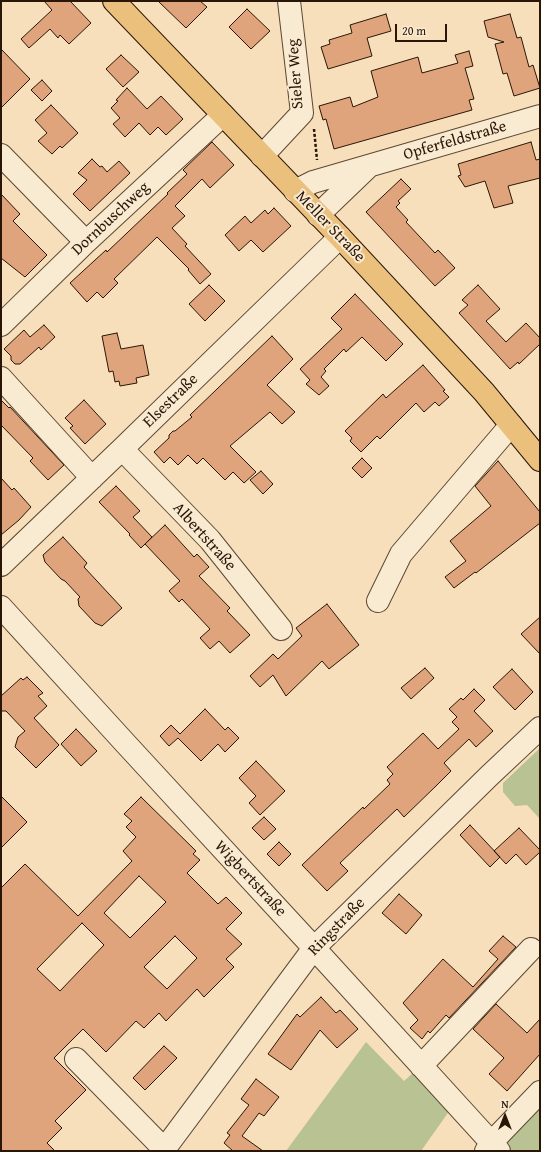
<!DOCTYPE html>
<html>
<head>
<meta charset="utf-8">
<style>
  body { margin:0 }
  #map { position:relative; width:541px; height:1152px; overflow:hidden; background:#f6dfba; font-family:"Gentium Book Plus",serif }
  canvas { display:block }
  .frame { position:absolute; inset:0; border:2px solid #2a1606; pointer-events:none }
  .north { position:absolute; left:485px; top:1096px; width:40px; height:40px; -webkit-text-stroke:3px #f9ead2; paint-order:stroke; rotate:0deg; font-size:11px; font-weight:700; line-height:16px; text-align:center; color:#2a1606 }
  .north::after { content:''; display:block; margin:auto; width:14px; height:18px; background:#2a1606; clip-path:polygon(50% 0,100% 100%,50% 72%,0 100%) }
  .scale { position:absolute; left:395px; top:24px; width:52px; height:18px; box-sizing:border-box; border:2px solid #2a1606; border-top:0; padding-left:5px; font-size:12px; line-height:14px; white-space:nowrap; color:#2a1606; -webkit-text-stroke:3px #f9ead2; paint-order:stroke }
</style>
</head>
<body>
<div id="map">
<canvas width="541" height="1152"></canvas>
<div class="frame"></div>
<div class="north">N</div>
<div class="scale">20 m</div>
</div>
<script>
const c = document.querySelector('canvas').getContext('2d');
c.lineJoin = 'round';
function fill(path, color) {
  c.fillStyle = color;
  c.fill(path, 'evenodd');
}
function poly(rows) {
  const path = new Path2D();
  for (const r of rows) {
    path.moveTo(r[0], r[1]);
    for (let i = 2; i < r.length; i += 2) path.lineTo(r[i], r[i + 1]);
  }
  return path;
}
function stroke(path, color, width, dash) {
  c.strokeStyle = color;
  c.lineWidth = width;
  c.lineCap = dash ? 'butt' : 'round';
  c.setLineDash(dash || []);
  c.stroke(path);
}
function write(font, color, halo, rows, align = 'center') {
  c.font = font + ' "Gentium Book Plus",serif';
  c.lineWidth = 4;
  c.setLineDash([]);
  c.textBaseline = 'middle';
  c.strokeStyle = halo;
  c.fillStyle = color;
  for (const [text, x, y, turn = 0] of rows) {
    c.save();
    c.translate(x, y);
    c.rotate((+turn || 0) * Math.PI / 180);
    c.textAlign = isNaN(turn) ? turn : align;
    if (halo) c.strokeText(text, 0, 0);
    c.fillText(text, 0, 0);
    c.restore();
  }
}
fill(poly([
  [540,748,540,819,527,805,515,806,503,792,503,783],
  [366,1042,404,1081,414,1072,450,1110,421,1151,286,1151],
  [540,1106,540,1151,510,1151,504,1144]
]), '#b8c292');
const building = poly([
  [44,1,70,1,91,23,69,44,60,35,58,38,50,29,29,48,21,39,52,10,44,1],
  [158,1,200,1,207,7,186,28,158,1],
  [247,9,270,31,251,49,229,27,247,9],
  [386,14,391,31,367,38,372,56,328,69,321,47,330,44,329,40,352,33,350,25,386,14],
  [510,14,517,38,521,37,529,67,533,65,540,88,514,96,507,73,503,74,495,44,504,42,488,37,484,21,510,14],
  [1,49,30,79,1,108,1,49],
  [469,51,473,66,465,68,474,99,469,100,472,110,334,149,326,119,323,120,319,106,350,97,353,107,378,97,371,71,418,57,422,73,458,63,455,55,469,51],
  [121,55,139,72,123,87,106,69,121,55],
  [42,80,52,91,42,101,31,90,42,80],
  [127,88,147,109,161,96,183,119,166,135,158,127,150,135,139,123,125,137,113,124,120,118,111,108,118,101,116,100,127,88],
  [51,105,78,133,62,148,60,146,52,154,38,141,47,133,35,120,51,105],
  [212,142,234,165,210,188,202,179,175,206,185,216,172,228,187,244,185,246,211,274,200,284,188,270,189,269,157,237,114,279,118,283,103,298,97,292,87,302,70,283,106,250,107,252,168,194,167,193,187,174,183,170,212,142],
  [531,142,536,160,540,159,540,178,508,186,513,203,494,208,485,181,465,187,458,176,461,175,458,164,531,142],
  [92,159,100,167,102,166,107,172,119,161,130,173,90,211,73,194,87,180,78,173,92,159],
  [401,179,411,189,398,201,400,203,396,207,408,220,406,222,435,253,438,250,455,268,435,286,366,212,401,179],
  [1,194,20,214,13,221,47,255,25,277,1,258,1,194],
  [274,208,291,226,263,252,251,240,239,251,225,235,245,216,251,223,265,210,268,214,274,208],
  [209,285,225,301,205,321,189,304,209,285],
  [478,285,500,309,486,321,506,342,526,323,540,338,540,344,519,364,518,362,510,369,459,313,468,305,462,300,478,285],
  [355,294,403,344,386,361,362,337,346,352,344,349,324,369,326,371,321,377,329,386,319,395,306,384,310,380,300,369,342,329,331,318,355,294],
  [44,325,55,337,41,350,39,347,20,364,15,364,11,360,11,356,4,349,24,330,30,337,44,325],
  [117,333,121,349,143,345,149,375,136,378,137,383,120,386,119,381,115,382,113,371,109,372,102,336,117,333],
  [272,336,293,359,267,385,295,412,282,424,270,412,230,446,256,472,244,483,233,472,225,480,203,458,197,464,188,455,178,465,170,457,164,463,154,452,169,438,169,435,173,431,175,431,192,417,190,415,272,336],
  [423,365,445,390,443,391,449,397,439,406,435,402,424,412,416,403,380,439,377,436,361,452,350,441,352,438,345,431,383,394,386,398,423,365],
  [1,400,9,408,10,407,64,465,48,480,30,461,33,458,1,425,1,400],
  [84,400,106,424,85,444,70,428,73,426,65,418,84,400],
  [362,458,372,468,362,478,352,468,362,458],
  [498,461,540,512,540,523,476,573,475,572,454,588,445,577,466,561,450,541,491,506,475,486,498,461],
  [261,471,273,484,263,494,250,480,261,471],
  [1,478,12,490,14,488,31,507,19,520,1,535,1,478],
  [116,486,140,511,133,517,152,537,141,548,129,535,130,534,99,502,116,486],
  [165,525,194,557,197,554,209,567,199,576,230,608,227,611,250,635,230,653,219,641,210,649,200,638,210,629,182,599,179,602,169,591,180,581,145,544,165,525],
  [63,537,87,563,84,567,122,608,102,626,95,623,79,606,78,599,80,597,65,581,61,579,45,562,43,555,63,537],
  [327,604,359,645,329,669,322,661,286,696,273,675,260,687,250,676,273,654,278,659,302,636,296,628,327,604],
  [540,617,540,654,521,634,540,617],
  [425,668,434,678,411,699,401,688,425,668],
  [512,669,533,692,515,710,493,687,512,669],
  [27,677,43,693,38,696,47,706,34,718,59,745,36,768,15,747,18,737,25,731,6,711,1,711,1,696,21,678,23,680,27,677],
  [474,689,485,700,474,711,493,731,476,747,469,739,444,763,451,771,437,785,404,817,397,809,340,863,348,871,327,891,302,865,363,807,364,809,390,784,387,780,393,774,387,767,423,733,438,749,459,729,452,722,457,717,449,709,461,698,463,700,474,689],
  [205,709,225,730,228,727,239,738,225,752,218,744,201,761,178,738,169,746,160,736,171,725,180,734,205,709],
  [76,729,97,751,81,766,61,744,76,729],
  [256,761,285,791,260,815,249,803,256,796,239,778,256,761],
  [1,796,27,822,1,848,1,796],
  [141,797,196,851,193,854,200,860,187,873,218,904,226,897,242,913,226,929,242,944,226,959,234,967,204,997,197,989,166,1021,159,1013,144,1028,136,1021,106,1052,83,1029,54,1058,86,1090,55,1121,62,1128,47,1143,55,1151,1,1151,1,888,25,864,78,916,132,861,123,851,136,837,126,827,132,821,124,814,141,797],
  [139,876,166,902,130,938,104,913,139,876],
  [82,923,104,945,60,991,37,969,82,923],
  [175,936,197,958,167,989,144,967,175,936],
  [264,817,276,829,264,840,252,828,264,817],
  [470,825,500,857,490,867,460,835,470,825],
  [519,828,540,850,540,852,526,865,516,854,506,864,494,851,519,828],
  [279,842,291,854,279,866,267,854,279,842],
  [399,894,422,915,406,934,382,913,399,894],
  [503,936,516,947,449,1018,446,1015,430,1033,428,1031,422,1039,410,1028,418,1020,403,1003,443,959,473,987,498,959,489,951,503,936],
  [321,997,336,1013,340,1010,358,1029,337,1048,320,1030,291,1070,268,1054,297,1014,300,1017,321,997],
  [496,1004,527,1033,540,1019,540,1054,507,1091,489,1074,504,1058,473,1029,496,1004],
  [164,1046,177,1058,145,1090,133,1078,164,1046],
  [256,1079,279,1097,264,1116,259,1113,242,1136,263,1151,233,1151,224,1143,230,1135,227,1133,249,1105,241,1099,256,1079]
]);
fill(building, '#dfa47b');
stroke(building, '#2a1606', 1);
const minor = poly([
  [1,155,86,242],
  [262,156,302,113,289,1],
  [295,191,313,182,540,116],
  [318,215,368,167],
  [1,325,86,242,223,115],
  [1,378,92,478],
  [122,449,210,540,281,629],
  [1,565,122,449,340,237],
  [378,601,401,554,511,425],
  [1,607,126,744,314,948,499,1151],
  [76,1059,164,1149],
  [421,1066,531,949],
  [163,1151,314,948,489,776,540,728],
  [486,1151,491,1143,540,1092]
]);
const major = poly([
  [114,1,340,237,484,392,540,460]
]);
stroke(minor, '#5d4833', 24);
stroke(major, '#2a1606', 24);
stroke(poly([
  [314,129,317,160]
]), '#2a1606', 2.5, [3, 2]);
stroke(minor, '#f9ead2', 22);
stroke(major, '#ebc07d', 22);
write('16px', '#2a1606', '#f9ead2', [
  ["Sieler Weg",296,74,-94],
  ["Opferfeldstraße",455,141,-16],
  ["Dornbuschweg",111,219,-43],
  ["Meller Straße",330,227,46],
  ["Elsestraße",171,401,-44],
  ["Albertstraße",204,537,48],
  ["Wigbertstraße",250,879,47],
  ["Ringstraße",337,927,-46]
]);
</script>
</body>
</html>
